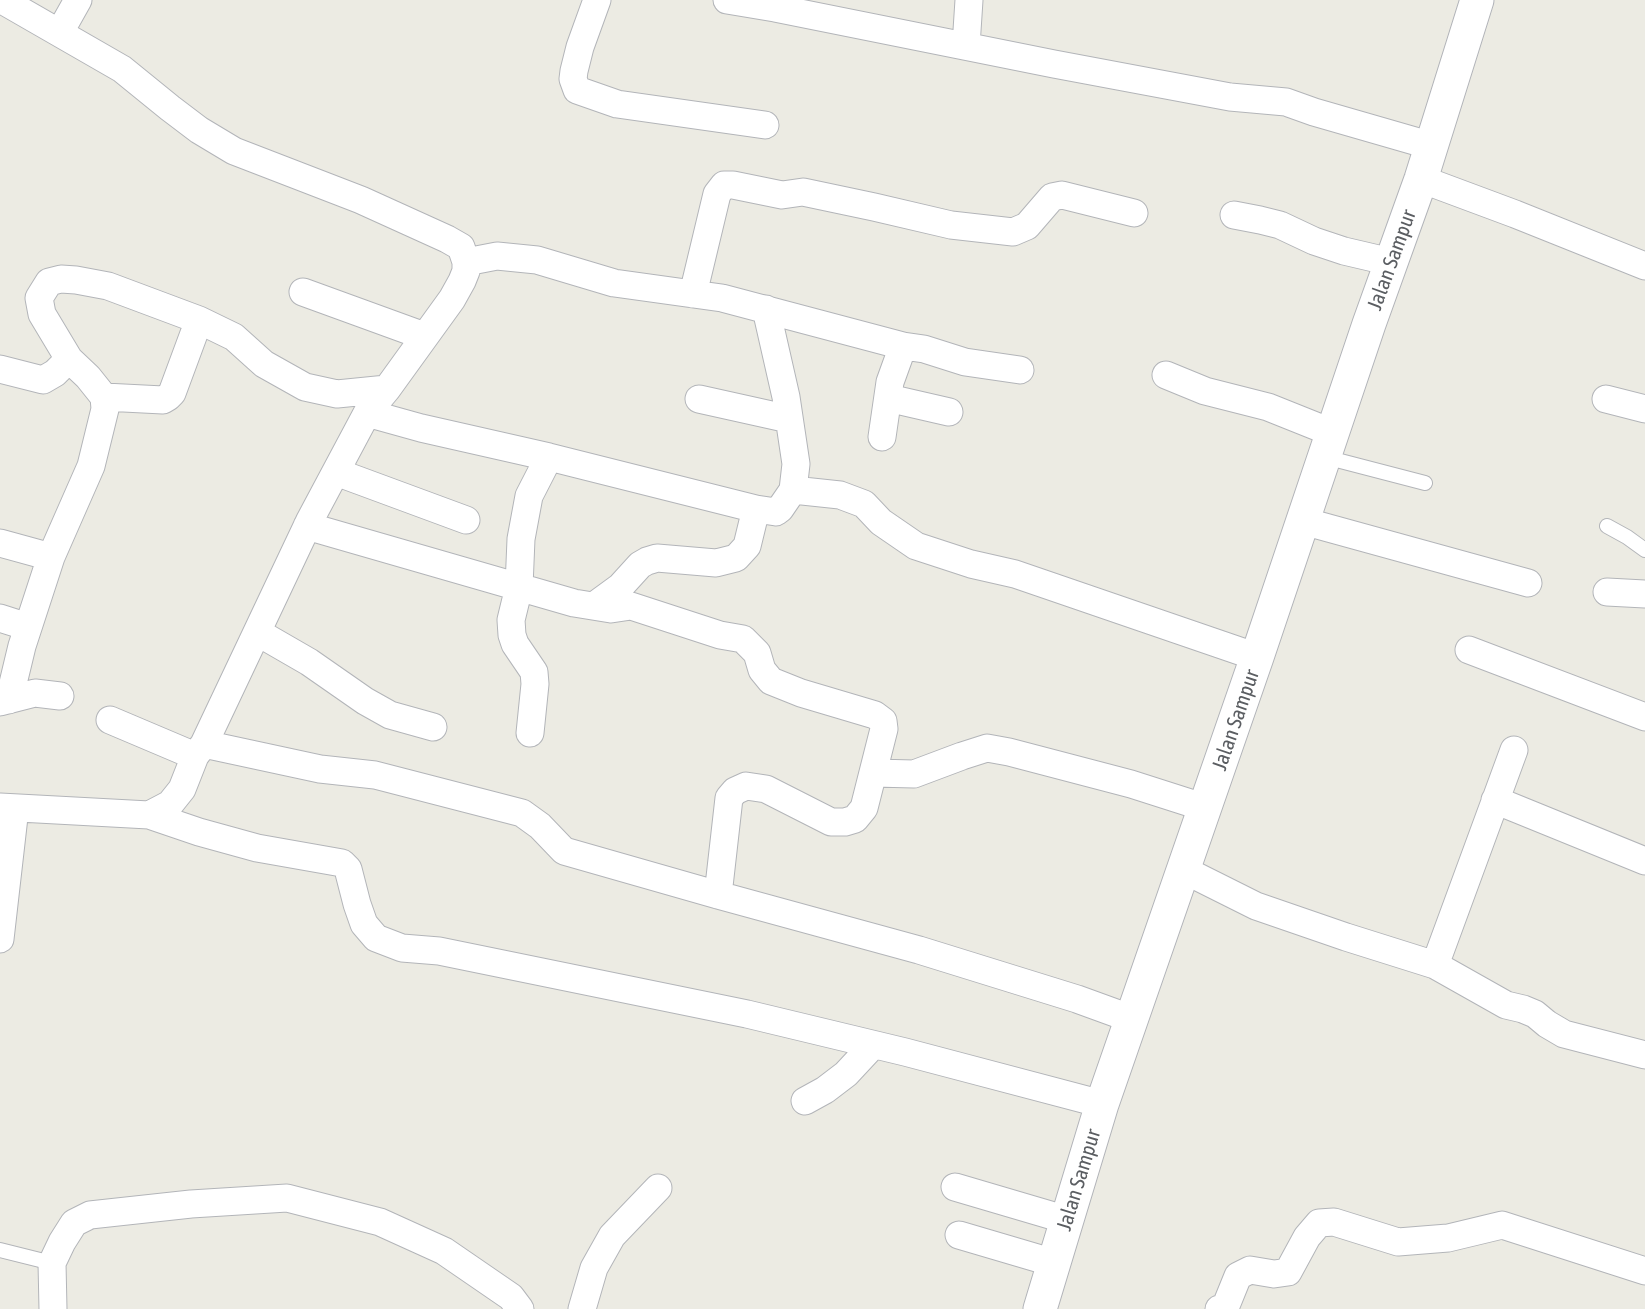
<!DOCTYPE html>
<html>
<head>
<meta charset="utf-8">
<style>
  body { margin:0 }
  canvas { display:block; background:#ecebe3 }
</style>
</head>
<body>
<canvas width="1645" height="1309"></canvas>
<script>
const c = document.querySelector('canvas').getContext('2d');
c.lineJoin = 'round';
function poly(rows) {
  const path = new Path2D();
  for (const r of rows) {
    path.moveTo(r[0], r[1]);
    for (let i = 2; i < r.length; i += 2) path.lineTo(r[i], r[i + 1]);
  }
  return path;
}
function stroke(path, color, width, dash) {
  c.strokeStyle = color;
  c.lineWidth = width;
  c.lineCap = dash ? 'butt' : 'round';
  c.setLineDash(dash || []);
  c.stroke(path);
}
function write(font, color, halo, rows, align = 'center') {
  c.font = font + ' "Asap Condensed",sans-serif';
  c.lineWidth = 4.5;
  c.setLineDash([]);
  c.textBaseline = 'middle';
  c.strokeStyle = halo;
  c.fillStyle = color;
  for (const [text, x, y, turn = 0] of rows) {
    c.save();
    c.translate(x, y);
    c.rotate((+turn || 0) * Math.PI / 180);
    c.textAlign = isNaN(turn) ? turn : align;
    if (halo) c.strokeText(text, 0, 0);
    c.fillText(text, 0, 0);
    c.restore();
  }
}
const lane = poly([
  [1325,457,1425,483],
  [1607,526,1627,537,1645,550],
  [0,1250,52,1263]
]);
const street = poly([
  [597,0,580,47,574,71,573,79,577,90,617,104,765,125],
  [727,0,775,8,1054,64,1230,97,1286,102,1314,112,1432,146],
  [60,32,78,0],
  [966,46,969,0],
  [1421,179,1515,214,1645,266],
  [1234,215,1260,220,1280,225,1314,241,1344,251,1391,262],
  [466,262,497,256,537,260,614,283,722,298,903,346,890,382,882,437],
  [303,292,424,336],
  [693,294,717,194,724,185,733,185,782,195,803,192,874,207,951,225,1013,232,1027,226,1052,197,1062,195,1134,213],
  [903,346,924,349,965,362,1020,370],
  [0,369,43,380,55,373,69,359],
  [1166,375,1205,391,1268,407,1333,433],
  [104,397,163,400,168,397,172,393,199,320],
  [888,398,949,412],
  [699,399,789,419],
  [1606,399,1645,409],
  [367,413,421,428,549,457,756,509,776,512,780,509,793,490,796,464,786,397,766,309],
  [336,472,466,520],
  [793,490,840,495,864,504,881,522,916,546,971,564,1015,574,1257,657],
  [1303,521,1528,583],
  [307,526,574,603,611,609,631,606,720,635,743,639,757,653,762,670,771,681,801,693,875,715,883,721,884,729,864,808,855,819,845,822,831,822,766,789,746,786,735,791,729,798,718,895],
  [0,543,51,557],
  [1607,592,1645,594],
  [594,606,620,587,640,565,647,561,657,558,716,563,736,558,747,546,756,509],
  [0,618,28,627],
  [257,632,309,662,365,701,390,715,433,727],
  [1469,650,1645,717],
  [9,700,22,646,51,557,91,466,105,409,104,397,88,377,69,359,42,314,39,298,49,282,61,279,76,280,108,286,199,320,234,337,264,364,305,387,337,394,387,389],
  [0,702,35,693,60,696],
  [110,720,195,756],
  [530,733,535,684,534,672,515,644,512,635,511,620,519,587,521,539,529,496,549,457],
  [204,744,320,769,375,775,522,813,540,826,564,851,718,895,919,950,1077,999,1132,1019],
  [874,773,914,774,962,756,987,748,1009,752,1131,784,1206,808],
  [1495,800,1645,861],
  [0,807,149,815,170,804,182,789,195,756,204,744,310,520,367,413,387,389,452,299,462,281,466,271,466,262,461,247,447,239,361,200,234,151,199,130,170,108,122,69,2,0],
  [149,815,199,832,257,848,342,863,348,869,357,904,364,924,376,938,402,948,439,951,747,1014,905,1052,1102,1104],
  [1184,870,1256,906,1346,937,1435,965,1506,1005,1523,1009,1535,1014,1547,1024,1564,1034,1645,1055],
  [0,939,15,808],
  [1435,965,1514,750],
  [805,1101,825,1090,846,1074,873,1045],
  [955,1187,1067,1220],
  [959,1235,1054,1263],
  [53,1309,52,1263,62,1242,74,1223,90,1215,191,1204,287,1198,380,1222,444,1251,511,1297,520,1309],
  [582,1309,594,1268,612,1236,658,1188],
  [1219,1309,1225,1308,1238,1276,1250,1270,1274,1274,1288,1272,1307,1237,1319,1223,1334,1222,1398,1242,1448,1238,1502,1225,1645,1271]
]);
const secondary = poly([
  [1040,1309,1102,1104,1257,657,1369,324,1421,179,1477,0]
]);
stroke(lane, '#b3b5b9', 16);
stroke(street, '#b3b5b9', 29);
stroke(secondary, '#b2b4b9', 35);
stroke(lane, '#fff', 14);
stroke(street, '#fff', 27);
stroke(secondary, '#fff', 33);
write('21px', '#5b5e62', '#fff', [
  ["Jalan Sampur",1392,260,-70],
  ["Jalan Sampur",1236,720,-71],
  ["Jalan Sampur",1079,1180,-73]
]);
</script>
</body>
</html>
